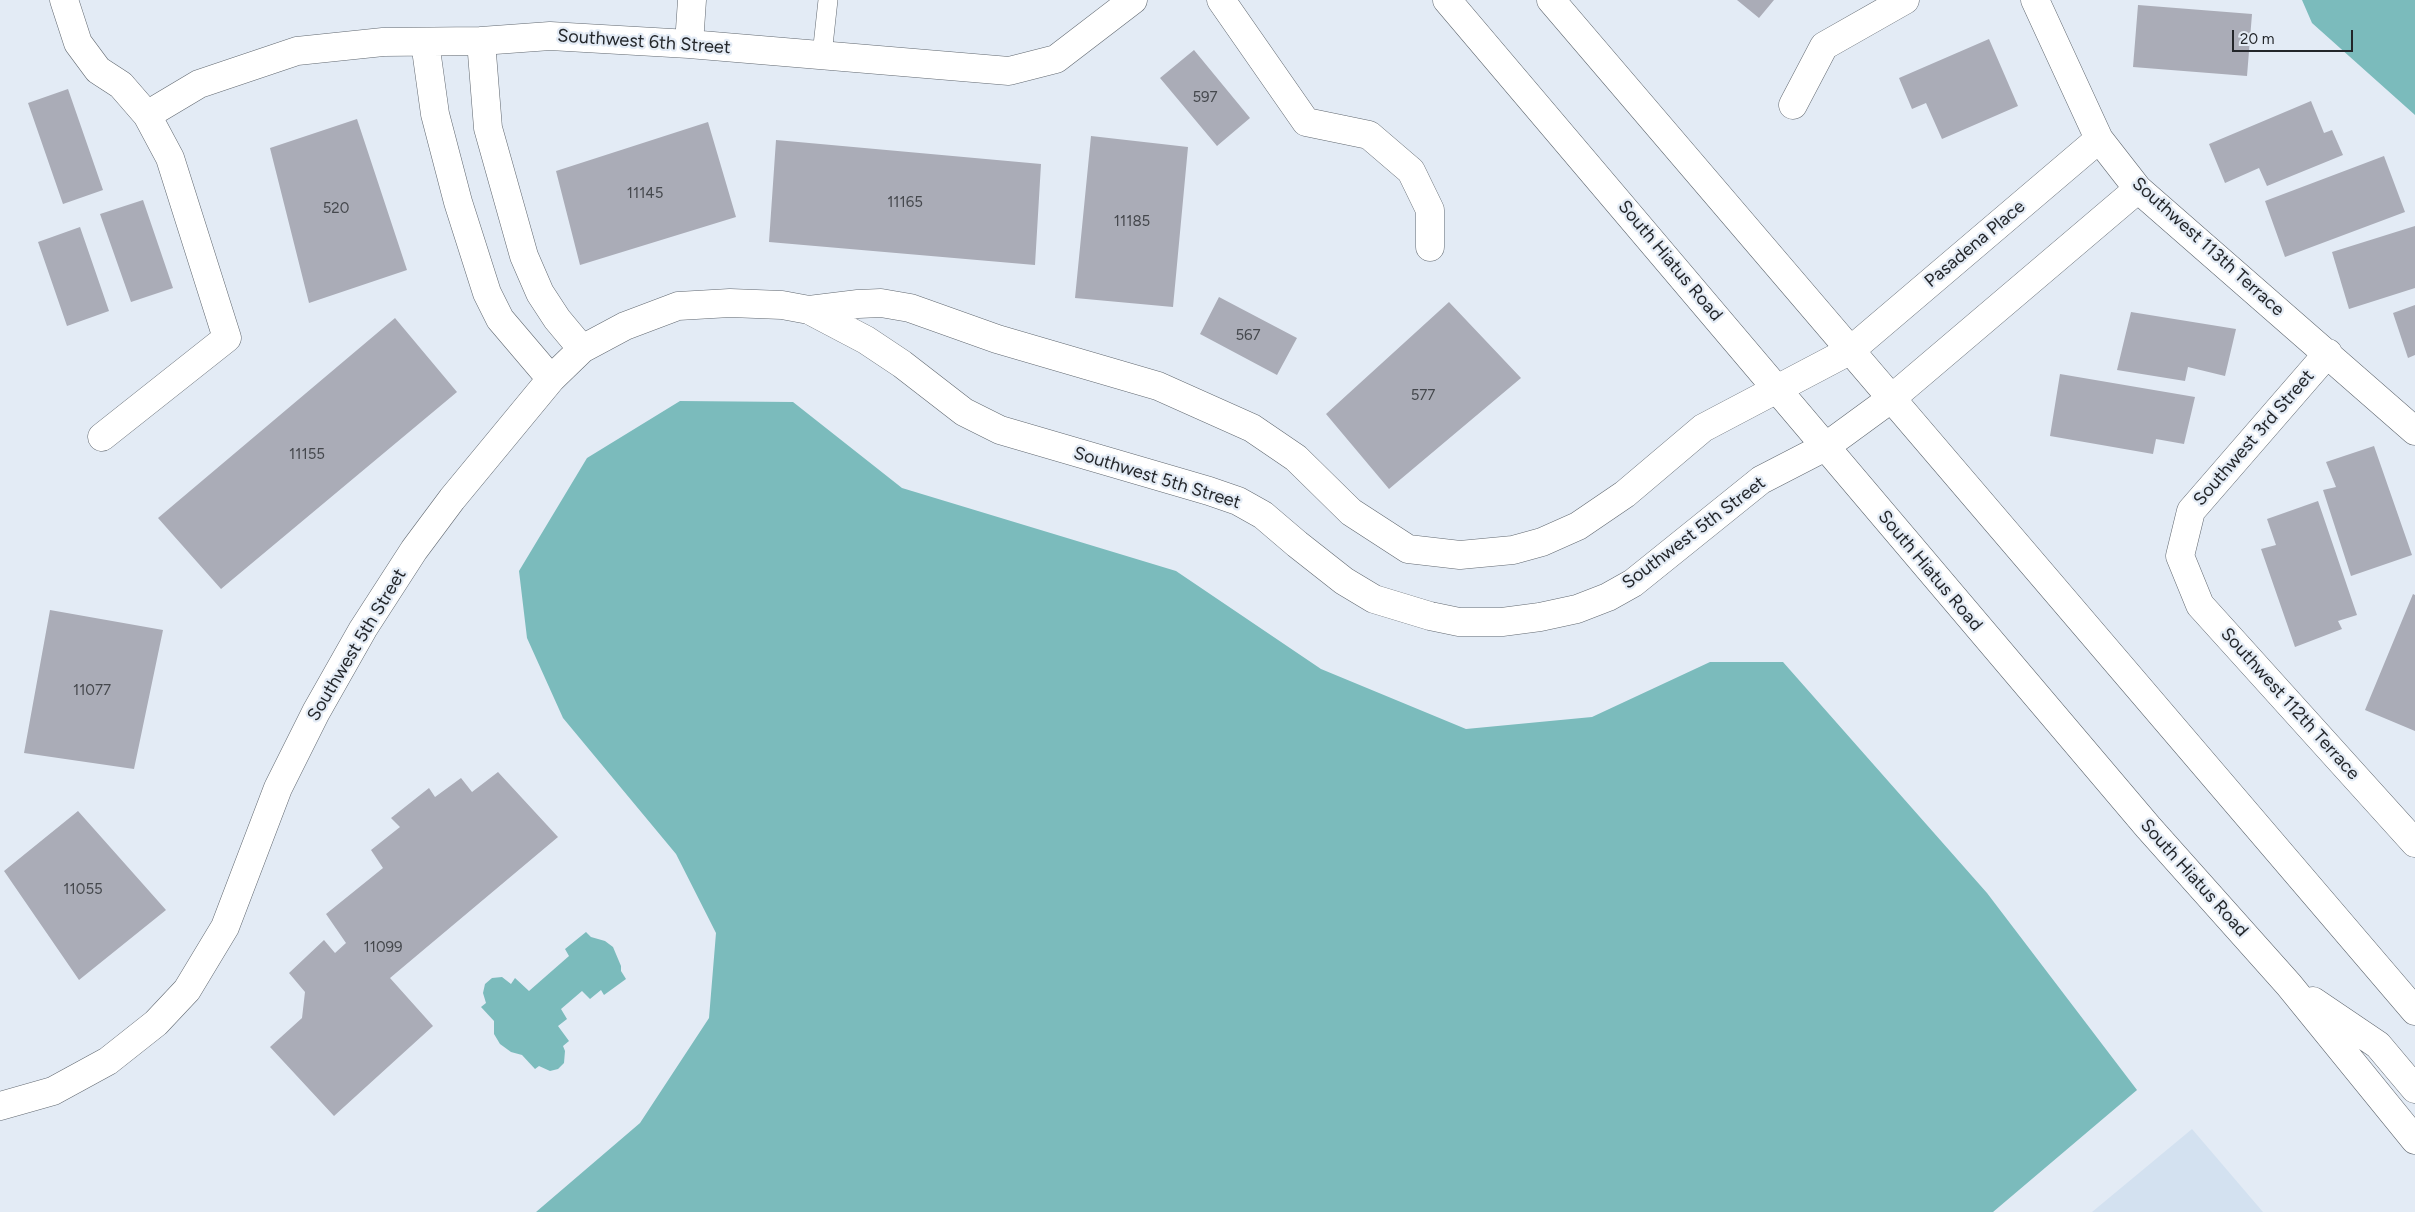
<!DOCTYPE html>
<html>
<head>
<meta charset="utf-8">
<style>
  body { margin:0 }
  #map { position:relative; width:2415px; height:1212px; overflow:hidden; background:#e3ebf5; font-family:Figtree,sans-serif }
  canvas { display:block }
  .scale { position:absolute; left:2232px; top:30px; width:121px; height:22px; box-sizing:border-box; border:2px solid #23262a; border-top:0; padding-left:6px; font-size:15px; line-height:18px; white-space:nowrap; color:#23262a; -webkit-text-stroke:4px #e3ebf5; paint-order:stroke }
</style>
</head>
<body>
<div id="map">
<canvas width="2415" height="1212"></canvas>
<div class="scale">20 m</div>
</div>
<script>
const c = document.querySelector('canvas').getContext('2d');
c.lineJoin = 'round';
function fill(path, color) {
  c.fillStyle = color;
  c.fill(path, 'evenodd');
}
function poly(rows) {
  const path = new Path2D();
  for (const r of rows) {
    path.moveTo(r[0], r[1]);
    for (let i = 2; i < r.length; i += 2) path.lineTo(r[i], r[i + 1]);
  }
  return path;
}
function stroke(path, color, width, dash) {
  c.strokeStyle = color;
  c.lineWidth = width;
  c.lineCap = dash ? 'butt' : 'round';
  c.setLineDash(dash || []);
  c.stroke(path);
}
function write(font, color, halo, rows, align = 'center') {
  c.font = font + ' Figtree,sans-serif';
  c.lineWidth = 4.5;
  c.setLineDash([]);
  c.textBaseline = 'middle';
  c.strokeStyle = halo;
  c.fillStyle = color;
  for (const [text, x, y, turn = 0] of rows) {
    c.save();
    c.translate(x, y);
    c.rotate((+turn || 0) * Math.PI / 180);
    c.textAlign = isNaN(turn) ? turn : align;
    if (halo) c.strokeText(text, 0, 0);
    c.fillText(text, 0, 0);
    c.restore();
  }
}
fill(poly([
  [2192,1129,2263,1212,2092,1212]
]), '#d3e1f0');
fill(poly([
  [2302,0,2415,0,2415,115,2312,23],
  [680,401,793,402,902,488,1176,571,1321,669,1466,729,1592,717,1710,662,1783,662,1987,893,2137,1090,1993,1212,536,1212,640,1123,709,1018,716,933,676,854,563,718,527,638,519,571,587,458],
  [586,932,591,937,605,941,613,947,621,966,621,971,626,979,604,995,601,990,590,999,582,991,561,1009,567,1019,558,1026,569,1041,563,1046,565,1051,564,1063,558,1069,550,1071,539,1066,535,1069,522,1055,511,1052,500,1044,494,1034,494,1021,481,1007,486,1003,483,993,485,984,492,978,502,977,511,984,515,978,529,991,569,956,565,949]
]), '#7bbbbc');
fill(poly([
  [1737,0,1774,0,1759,18],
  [2138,5,2252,14,2247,76,2133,67],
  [1989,39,2018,106,1942,139,1926,103,1912,109,1899,78],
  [1194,50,1250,118,1217,146,1160,78],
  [68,89,103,190,63,204,28,103],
  [2311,101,2324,133,2332,130,2343,155,2267,186,2259,168,2225,183,2209,144],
  [357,119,407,270,309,303,270,148],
  [708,122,736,217,580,265,556,171],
  [1091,136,1188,147,1173,307,1075,298],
  [776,140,1041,164,1035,265,769,242],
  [2384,156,2405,212,2285,257,2265,201],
  [143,200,173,288,131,302,100,214],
  [2415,226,2415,288,2349,309,2332,252],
  [80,227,109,311,67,326,38,242],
  [1219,297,1297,338,1277,375,1200,334],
  [1449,302,1521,378,1389,489,1326,414],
  [2415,305,2415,355,2408,358,2393,313],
  [2131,312,2236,329,2225,376,2188,367,2185,381,2117,370],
  [395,318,457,392,221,589,158,518],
  [2060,374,2195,397,2184,444,2156,439,2153,454,2050,436],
  [2374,446,2412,555,2351,576,2323,490,2336,487,2326,462],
  [2318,501,2357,615,2338,621,2342,629,2295,647,2261,549,2276,545,2267,519],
  [2413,594,2415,595,2415,731,2365,710],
  [50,610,163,630,134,769,24,753],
  [498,772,558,837,390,978,433,1026,334,1116,270,1047,302,1018,305,992,289,973,324,940,335,953,346,943,326,914,383,868,371,850,400,827,391,818,429,788,435,797,461,778,472,792],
  [78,811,166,910,79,980,4,871]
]), '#aaacb7');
const lane = poly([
  [822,55,828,0]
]);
const street = poly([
  [64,0,78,43,98,70,121,85,147,115,170,158,227,338,102,437],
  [1221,0,1306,122,1369,135,1411,171,1430,210,1430,247],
  [2035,0,2099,139,2138,189,2415,431],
  [481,41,488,128,524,256,540,293,557,319,582,349],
  [425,42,435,114,458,202,487,293,500,319,551,379],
  [689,44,692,0],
  [1793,105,1824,46,1905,0],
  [147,115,199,84,297,51,383,42,481,41,550,36,689,44,1009,71,1056,59,1133,0],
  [809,310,858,304,881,303,910,308,997,339,1158,386,1252,428,1296,458,1351,512,1408,549,1460,555,1513,550,1542,542,1578,526,1625,494,1703,428,1851,350,2099,139],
  [2328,353,2191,511,2180,556,2200,605,2415,843],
  [0,1106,53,1091,108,1061,156,1023,187,990,225,927,278,788,316,712,363,629,414,550,452,499,551,379,582,349,625,326,678,306,730,303,782,305,809,310,866,340,902,364,964,412,1000,430,1209,491,1238,501,1263,515,1297,544,1344,581,1374,599,1430,616,1459,622,1502,622,1540,617,1577,609,1608,597,1633,583,1761,480,1825,447,1892,398,2138,189]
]);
const secondary = poly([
  [1447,0,2148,827,2289,985,2415,1140],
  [1551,0,2415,1011],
  [2313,1001,2378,1045,2415,1089]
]);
stroke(lane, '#616870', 20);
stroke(street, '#616870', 29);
stroke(secondary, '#616870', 29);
stroke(lane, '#fff', 19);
stroke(street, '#fff', 28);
stroke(secondary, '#fff', 28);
write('15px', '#45484d', null, [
  ["597",1205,98],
  ["11145",645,194],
  ["11165",905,203],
  ["520",336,209],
  ["11185",1132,222],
  ["567",1248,336],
  ["577",1423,396],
  ["11155",307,455],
  ["11077",92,691],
  ["11055",83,890],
  ["11099",383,948]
]);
write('18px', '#23262a', '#e3ebf5', [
  ["Southwest 6th Street",644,42,4],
  ["Pasadena Place",1975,244,-40],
  ["Southwest 113th Terrace",2208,247,42],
  ["South Hiatus Road",1670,261,50],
  ["Southwest 3rd Street",2254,438,-49],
  ["Southwest 5th Street",1157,478,17],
  ["Southwest 5th Street",1694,533,-37],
  ["South Hiatus Road",1930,571,50],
  ["Southwest 5th Street",357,645,-59],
  ["Southwest 112th Terrace",2290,704,48],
  ["South Hiatus Road",2194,878,48]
]);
</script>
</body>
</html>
